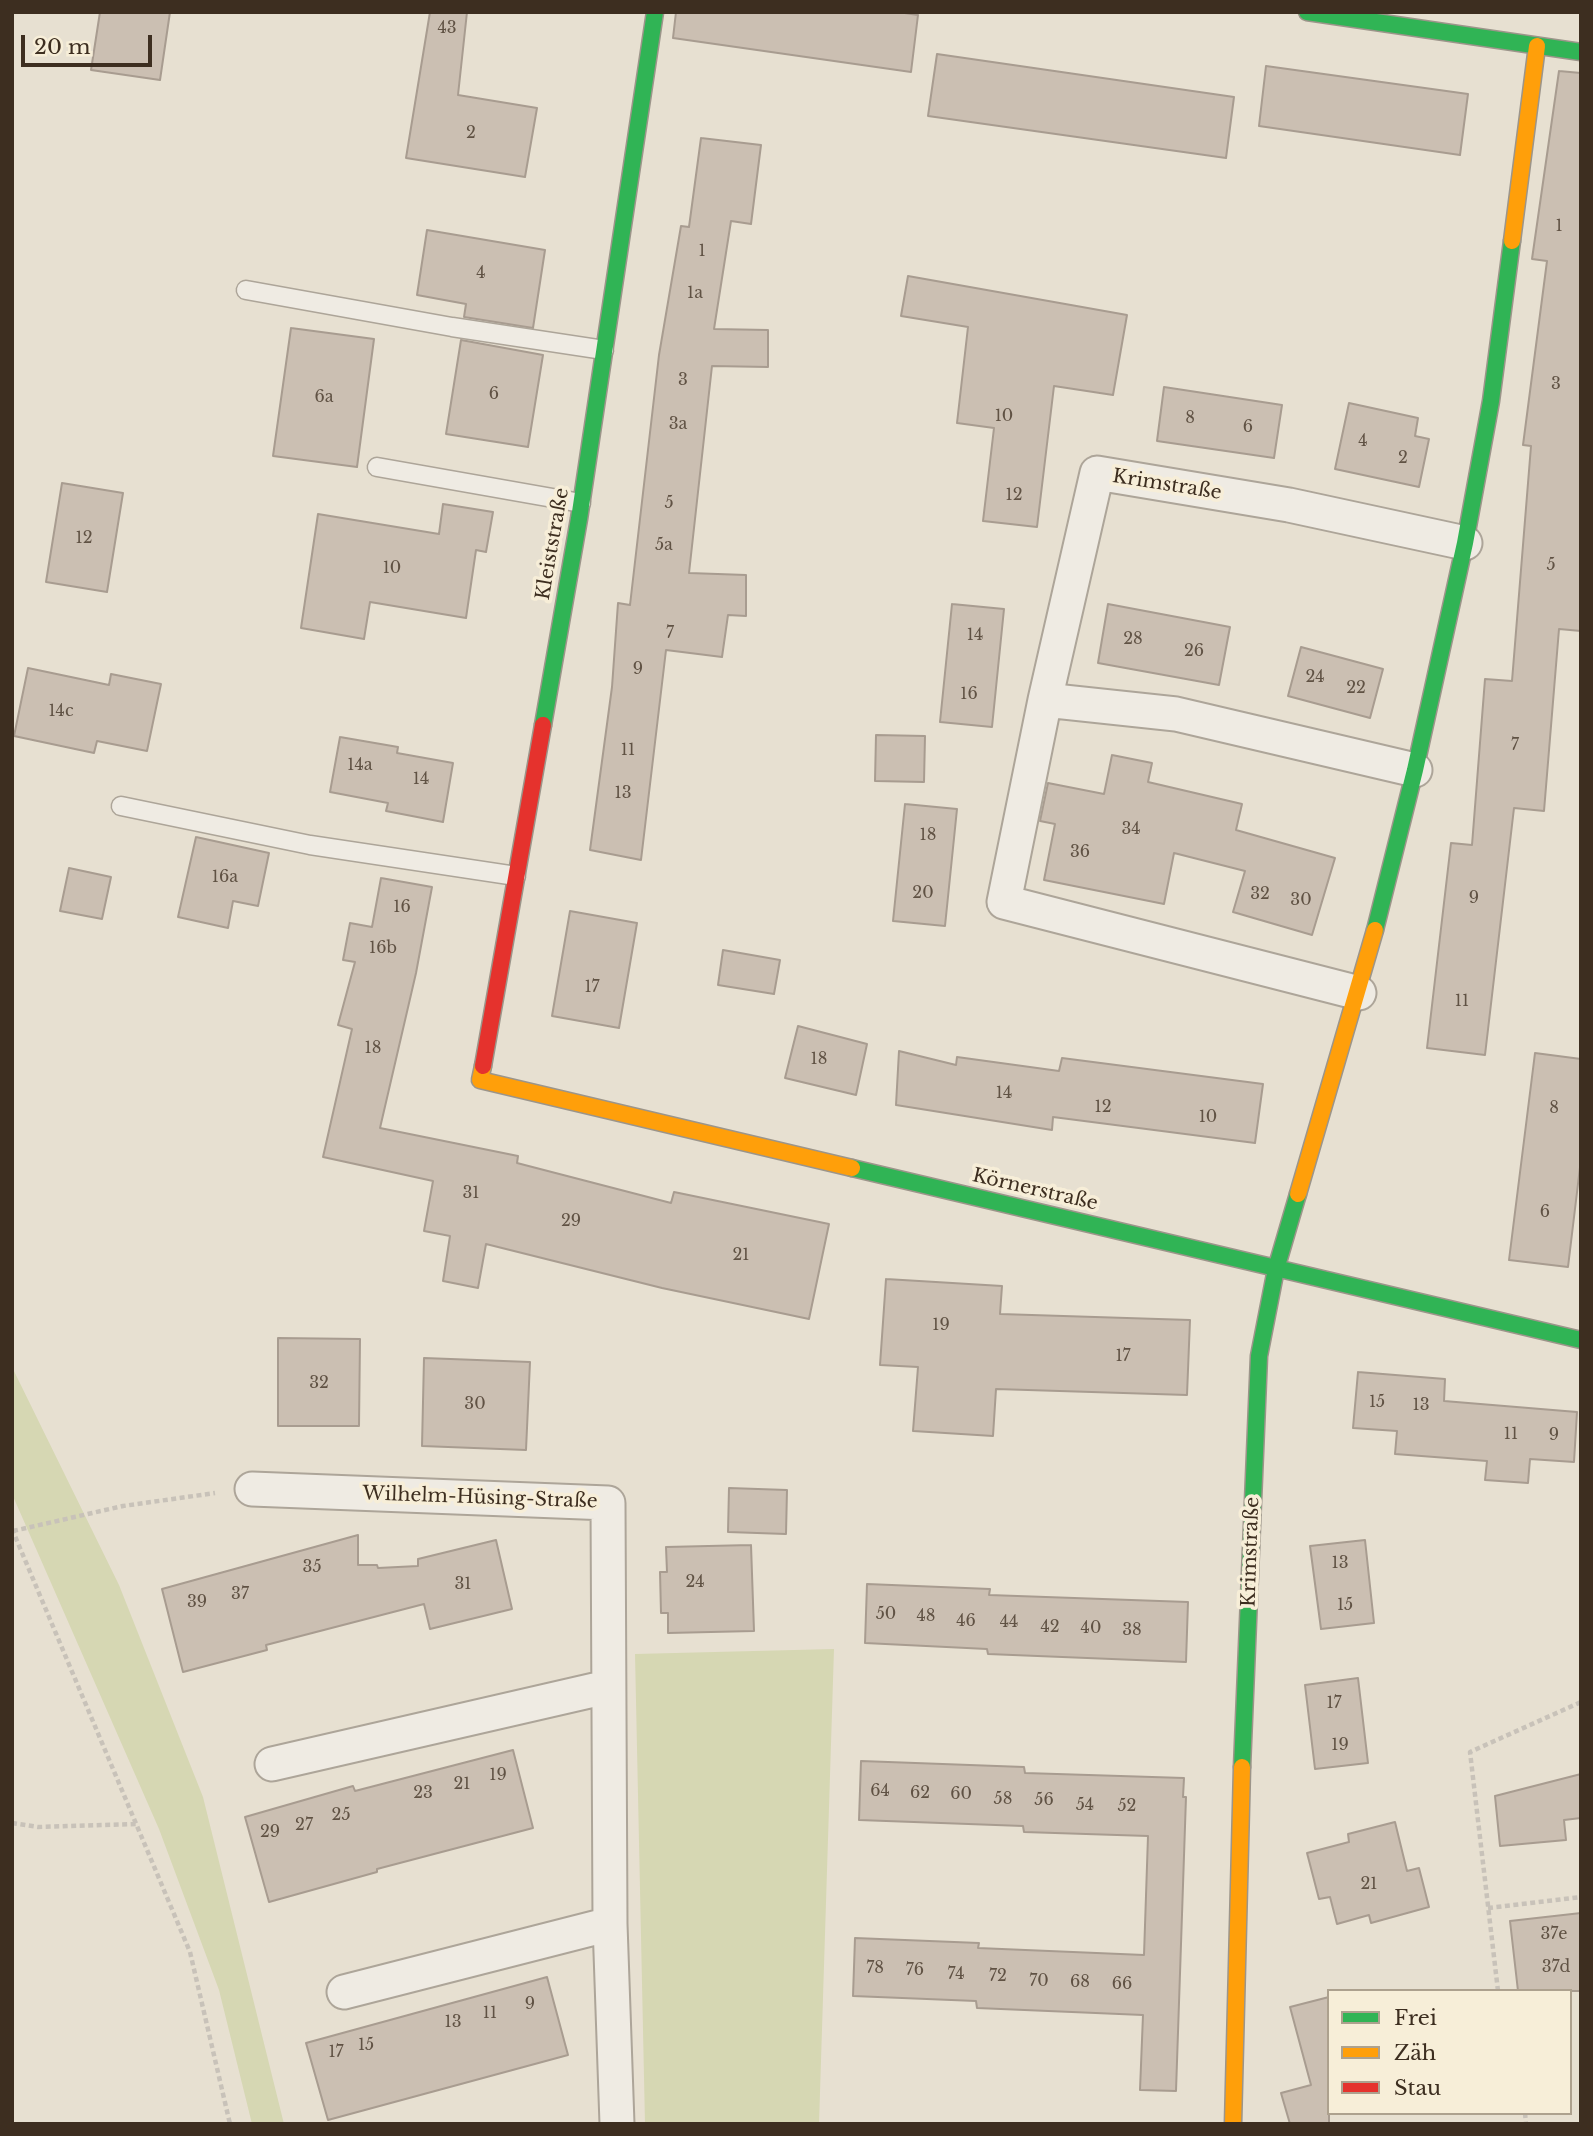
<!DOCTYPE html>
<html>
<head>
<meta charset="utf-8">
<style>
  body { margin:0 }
  #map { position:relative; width:1593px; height:2136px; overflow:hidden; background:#e7e0d1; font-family:"Libre Baskerville",serif }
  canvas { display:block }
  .frame { position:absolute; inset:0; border:14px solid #3d2e20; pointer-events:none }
  .legend { position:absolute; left:1327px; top:1989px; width:245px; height:126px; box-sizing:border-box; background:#f7eed8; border:2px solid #ada18e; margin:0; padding:9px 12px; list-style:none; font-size:21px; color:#3d2e20 }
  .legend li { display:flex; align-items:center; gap:14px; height:35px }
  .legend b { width:35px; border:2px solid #ada18e }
  .scale { position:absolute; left:21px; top:35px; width:131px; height:32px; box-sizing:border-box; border:4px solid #3d2e20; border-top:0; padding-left:9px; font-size:21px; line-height:24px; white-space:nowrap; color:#3d2e20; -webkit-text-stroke:5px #f7eed8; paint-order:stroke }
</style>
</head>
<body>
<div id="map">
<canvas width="1593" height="2136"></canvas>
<div class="frame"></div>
<ul class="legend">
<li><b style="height:9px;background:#30b455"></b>Frei</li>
<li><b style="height:9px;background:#ff9f0a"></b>Zäh</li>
<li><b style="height:9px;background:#e5322d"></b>Stau</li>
</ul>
<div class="scale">20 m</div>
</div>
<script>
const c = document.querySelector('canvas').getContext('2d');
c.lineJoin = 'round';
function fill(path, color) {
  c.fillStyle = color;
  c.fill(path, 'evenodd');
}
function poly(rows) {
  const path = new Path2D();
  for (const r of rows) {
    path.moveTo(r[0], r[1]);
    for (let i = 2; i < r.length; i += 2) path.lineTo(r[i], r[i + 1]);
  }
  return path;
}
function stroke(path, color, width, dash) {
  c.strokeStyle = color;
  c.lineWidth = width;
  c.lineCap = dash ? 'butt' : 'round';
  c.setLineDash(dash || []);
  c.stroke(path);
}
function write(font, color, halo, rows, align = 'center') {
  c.font = font + ' "Libre Baskerville",serif';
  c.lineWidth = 7;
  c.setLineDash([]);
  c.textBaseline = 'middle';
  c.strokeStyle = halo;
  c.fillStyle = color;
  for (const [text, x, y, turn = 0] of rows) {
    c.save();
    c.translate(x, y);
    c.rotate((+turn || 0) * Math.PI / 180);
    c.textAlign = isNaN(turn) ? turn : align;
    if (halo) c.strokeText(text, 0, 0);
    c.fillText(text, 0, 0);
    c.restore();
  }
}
fill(poly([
  [12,1367,119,1585,203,1797,284,2124,252,2124,219,1990,159,1829,12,1494],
  [834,1649,819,2124,645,2124,635,1654]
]), '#d6d7b3');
const building = poly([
  [100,12,170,12,160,80,91,70,100,12],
  [430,12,467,12,458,95,537,108,525,177,406,158,430,12],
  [676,12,898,12,918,15,911,72,673,38,676,12],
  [937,54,1234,97,1226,158,928,116,937,54],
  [1266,66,1468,94,1460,155,1259,126,1266,66],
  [1559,71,1581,73,1581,631,1559,629,1544,811,1514,808,1485,1055,1427,1048,1451,843,1472,845,1485,679,1512,681,1531,446,1523,445,1547,261,1532,259,1559,71],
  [701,138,761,145,751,224,731,221,714,329,768,330,768,367,712,366,689,573,746,575,746,616,728,615,722,657,666,650,641,860,590,850,612,687,618,603,630,605,659,355,681,226,689,227,701,138],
  [427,230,545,250,533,328,464,317,466,304,417,295,427,230],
  [908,276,1127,315,1113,395,1054,386,1037,527,983,521,994,428,957,423,968,327,901,316,908,276],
  [291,328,374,339,357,467,273,456,291,328],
  [461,340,543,355,528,447,446,434,461,340],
  [1164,387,1282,405,1274,458,1157,441,1164,387],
  [1349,403,1418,418,1415,436,1429,439,1419,487,1335,469,1349,403],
  [62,483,123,493,107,592,46,582,62,483],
  [443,504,493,512,486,552,476,550,466,618,370,602,364,639,301,628,318,514,439,534,443,504],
  [952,604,1004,609,992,727,940,722,952,604],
  [1108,604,1230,627,1219,685,1098,663,1108,604],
  [1301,647,1383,669,1370,718,1288,696,1301,647],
  [28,668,109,685,111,674,161,684,147,751,97,741,94,753,14,736,28,668],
  [876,735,925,736,924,782,875,781,876,735],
  [340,737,398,747,397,753,453,763,443,822,386,811,388,803,330,792,340,737],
  [1112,755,1152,763,1148,782,1242,804,1236,830,1335,858,1312,935,1233,912,1245,871,1174,853,1164,904,1044,880,1055,824,1040,821,1048,783,1104,794,1112,755],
  [905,804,957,809,945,926,893,921,905,804],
  [196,837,269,853,258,906,233,901,228,928,178,917,196,837],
  [69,868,111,877,102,919,60,911,69,868],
  [381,878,432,887,416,973,380,1128,518,1156,517,1163,671,1203,674,1192,829,1224,809,1319,662,1288,486,1244,478,1288,443,1281,450,1236,424,1231,433,1181,323,1157,352,1029,338,1025,355,962,343,960,350,923,372,927,381,878],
  [570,911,637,923,619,1028,552,1016,570,911],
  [723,950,780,960,774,994,718,985,723,950],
  [798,1026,867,1044,856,1095,785,1078,798,1026],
  [899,1051,956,1065,957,1057,1059,1071,1062,1058,1263,1084,1255,1143,1053,1117,1052,1130,896,1105,899,1051],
  [1535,1053,1581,1059,1581,1159,1568,1267,1509,1260,1535,1053],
  [886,1279,1002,1286,1000,1314,1190,1320,1187,1395,996,1389,993,1436,913,1431,918,1367,880,1365,886,1279],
  [278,1338,360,1339,359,1426,278,1426,278,1338],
  [424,1358,530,1362,526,1450,422,1446,424,1358],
  [1358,1372,1445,1379,1444,1401,1577,1412,1574,1462,1530,1459,1528,1483,1485,1480,1487,1461,1395,1454,1397,1431,1353,1428,1358,1372],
  [729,1488,787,1490,786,1534,728,1532,729,1488],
  [358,1535,358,1565,377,1565,378,1568,418,1566,418,1559,496,1540,512,1609,430,1629,424,1604,266,1645,267,1650,183,1672,162,1589,358,1535],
  [1365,1540,1374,1623,1321,1629,1310,1546,1365,1540],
  [751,1545,754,1631,668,1633,668,1613,661,1613,660,1572,667,1572,666,1547,751,1545],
  [867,1584,990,1589,989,1595,1188,1602,1186,1662,988,1654,987,1649,865,1643,867,1584],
  [1358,1678,1368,1763,1315,1769,1305,1685,1358,1678],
  [513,1750,533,1828,377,1869,377,1872,269,1902,245,1817,353,1786,355,1791,513,1750],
  [861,1761,1024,1767,1025,1773,1184,1778,1183,1797,1186,1797,1176,2091,1140,2090,1143,2015,977,2008,976,2001,853,1996,855,1938,979,1943,978,1948,1144,1955,1148,1836,1024,1832,1023,1826,859,1820,861,1761],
  [1581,1774,1581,1818,1564,1820,1566,1840,1500,1846,1495,1796,1581,1774],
  [1395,1822,1407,1871,1419,1868,1429,1907,1371,1923,1369,1915,1337,1924,1330,1897,1319,1899,1307,1853,1349,1842,1348,1834,1395,1822],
  [1581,1913,1581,1991,1518,1991,1510,1921,1581,1913],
  [547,1977,568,2055,328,2120,306,2043,547,1977],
  [1329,1997,1329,2124,1290,2124,1281,2093,1311,2085,1290,2007,1329,1997]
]);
fill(building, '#cbbfb2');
stroke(building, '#a89c90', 2);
const lane = poly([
  [246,290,452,327,604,350],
  [377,467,581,503],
  [121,806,310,845,516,876]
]);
const street = poly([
  [1045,700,1176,714,1415,770],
  [1359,993,1004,902,1045,700,1097,473,1289,505,1465,543],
  [252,1489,608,1503,610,1924,617,2124],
  [272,1764,607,1687],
  [344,1992,610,1924]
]);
const fast = poly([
  [1307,12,1581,52],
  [543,725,579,519,655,12],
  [1375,930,1415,770,1465,543,1491,401,1512,241],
  [852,1168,1581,1340],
  [1242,1767,1259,1356,1276,1269,1298,1194]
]);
const slow = poly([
  [1512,241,1537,46],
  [483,1066,480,1080,852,1168],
  [1298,1194,1375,930],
  [1233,2124,1242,1767]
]);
const jam = poly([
  [483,1066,543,725]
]);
stroke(lane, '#ada599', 21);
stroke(street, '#ada599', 37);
stroke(fast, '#9c958a', 19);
stroke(slow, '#9c958a', 19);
stroke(jam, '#9c958a', 19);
stroke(poly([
  [12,1529,190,1952,230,2124],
  [13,1531,123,1506,215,1493],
  [12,1823,38,1827,138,1824],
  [1488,1908,1581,1897],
  [1498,1991,1470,1752,1581,1702],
  [1525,2113,1526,2124]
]), '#c8c2b9', 4.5, [5, 3.5]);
stroke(lane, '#efebe3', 18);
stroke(street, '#efebe3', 33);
stroke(fast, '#30b455', 16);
stroke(slow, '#ff9f0a', 16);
stroke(jam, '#e5322d', 16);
write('16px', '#605244', null, [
  ["43",447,28],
  ["2",471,133],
  ["1",1559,226],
  ["1",702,251],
  ["4",481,273],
  ["1a",695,293],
  ["3",683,380],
  ["3",1556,384],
  ["6",494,394],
  ["6a",324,397],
  ["10",1004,416],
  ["8",1190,418],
  ["3a",678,424],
  ["6",1248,427],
  ["4",1363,441],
  ["2",1403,458],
  ["12",1014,495],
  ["5",669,503],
  ["12",84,538],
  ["5a",664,545],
  ["5",1551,565],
  ["10",392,568],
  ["7",670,633],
  ["14",975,635],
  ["28",1133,639],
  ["26",1194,651],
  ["9",638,669],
  ["24",1315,677],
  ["22",1356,688],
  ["16",969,694],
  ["14c",61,711],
  ["7",1515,745],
  ["11",628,750],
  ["14a",360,765],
  ["14",421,779],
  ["13",623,793],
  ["34",1131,829],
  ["18",928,835],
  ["36",1080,852],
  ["16a",225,877],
  ["20",923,893],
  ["32",1260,894],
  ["9",1474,898],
  ["30",1301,900],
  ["16",402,907],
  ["16b",383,948],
  ["17",592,987],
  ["11",1462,1001],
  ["18",373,1048],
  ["18",819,1059],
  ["14",1004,1093],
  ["12",1103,1107],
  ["8",1554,1108],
  ["10",1208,1117],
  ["31",471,1193],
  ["6",1545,1212],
  ["29",571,1221],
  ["21",741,1255],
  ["19",941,1325],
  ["17",1123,1356],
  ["32",319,1383],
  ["15",1377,1402],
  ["30",475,1404],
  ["13",1421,1405],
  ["11",1511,1434],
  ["9",1554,1435],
  ["13",1340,1563],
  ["35",312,1567],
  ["24",695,1582],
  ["31",463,1584],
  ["37",240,1594],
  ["39",197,1602],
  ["15",1345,1605],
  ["50",886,1614],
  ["48",926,1616],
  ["46",966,1621],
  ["44",1009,1622],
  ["42",1050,1627],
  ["40",1091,1628],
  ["38",1132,1630],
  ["17",1334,1703],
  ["19",1340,1745],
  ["19",498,1775],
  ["21",462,1784],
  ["64",880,1791],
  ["23",423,1793],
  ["62",920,1793],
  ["60",961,1794],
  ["58",1003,1799],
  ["56",1044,1800],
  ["54",1085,1805],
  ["52",1127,1806],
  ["25",341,1815],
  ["27",304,1825],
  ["29",270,1832],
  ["21",1369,1884],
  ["37e",1554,1934],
  ["37d",1556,1967],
  ["78",875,1968],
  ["76",915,1970],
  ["74",956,1974],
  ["72",998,1976],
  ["70",1039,1981],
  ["68",1080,1982],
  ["66",1122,1984],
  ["9",530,2004],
  ["11",490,2013],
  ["13",453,2022],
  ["15",366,2045],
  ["17",336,2052]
]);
write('19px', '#3d2e20', '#f7eed8', [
  ["Krimstraße",1167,485,9],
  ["Kleiststraße",553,544,-80],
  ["Körnerstraße",1035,1190,13],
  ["Wilhelm-Hüsing-Straße",480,1498,2],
  ["Krimstraße",1251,1552,-88]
]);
</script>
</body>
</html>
